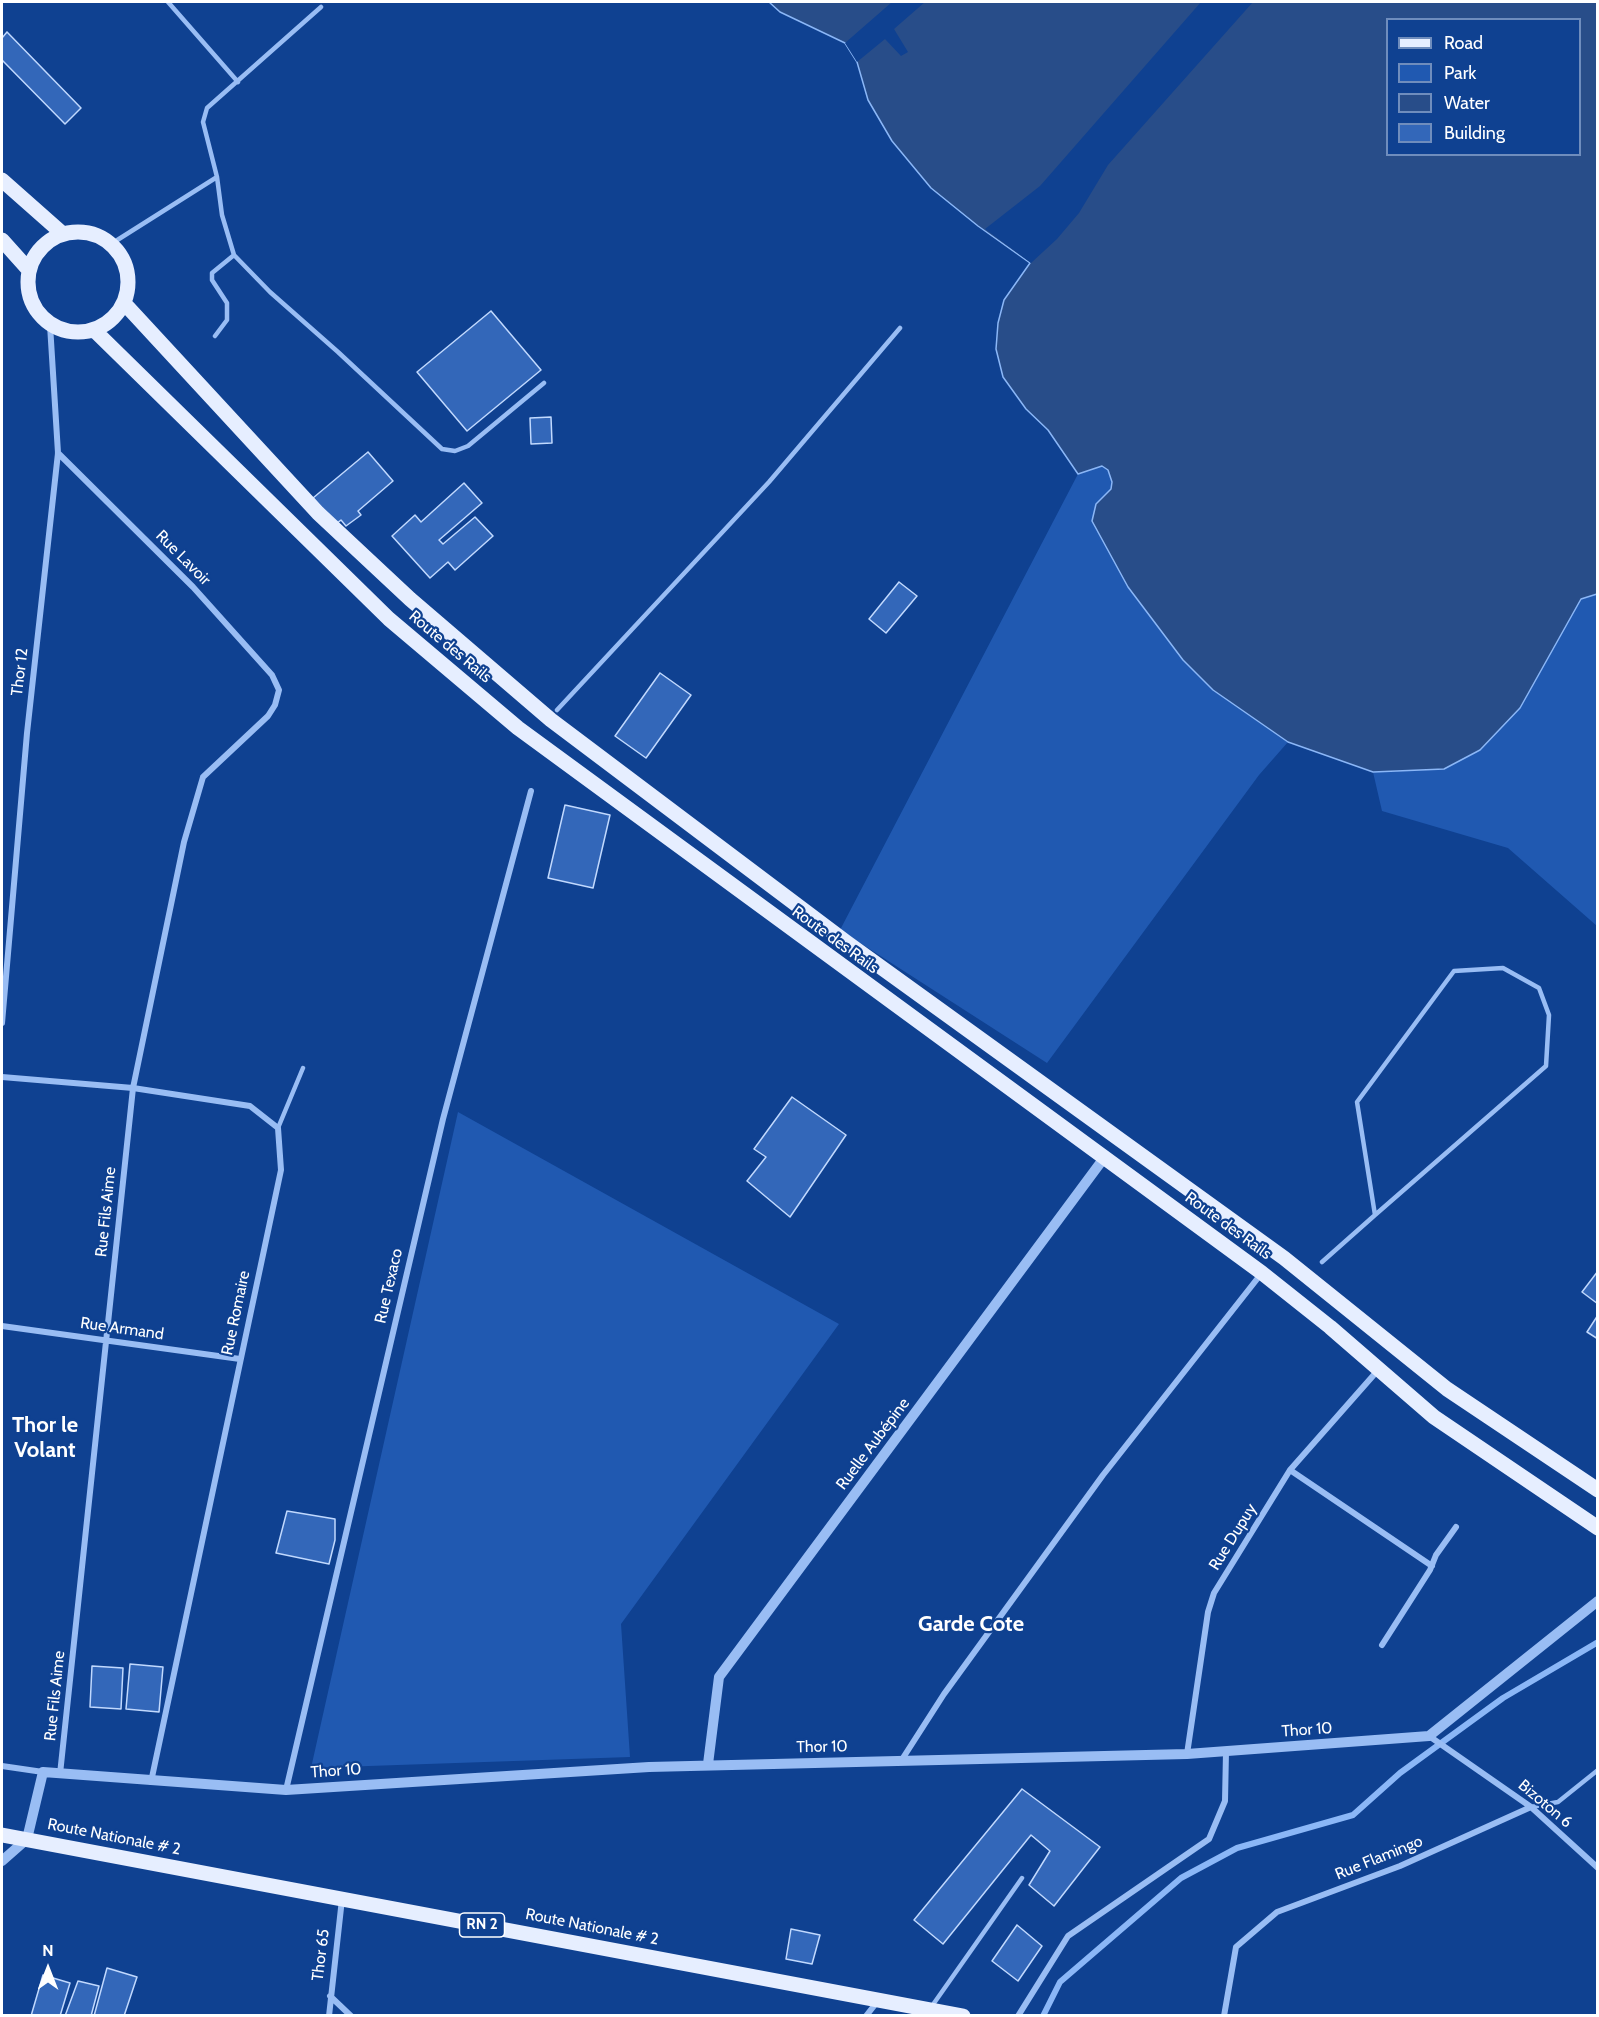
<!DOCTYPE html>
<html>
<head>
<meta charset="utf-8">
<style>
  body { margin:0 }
  #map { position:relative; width:1599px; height:2017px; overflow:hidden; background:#0f4191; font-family:Cabin,sans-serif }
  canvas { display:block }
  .frame { position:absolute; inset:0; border:3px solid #fff; pointer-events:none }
  .legend { position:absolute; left:1386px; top:18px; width:195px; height:138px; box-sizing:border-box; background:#0f4191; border:2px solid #6f8dbd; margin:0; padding:8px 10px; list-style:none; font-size:18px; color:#fff }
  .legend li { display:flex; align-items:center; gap:12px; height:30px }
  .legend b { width:30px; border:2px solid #6f8dbd }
  .north { position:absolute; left:18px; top:1939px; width:60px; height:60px; -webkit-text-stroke:4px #0f4191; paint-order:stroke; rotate:0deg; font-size:16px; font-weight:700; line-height:24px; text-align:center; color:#fff }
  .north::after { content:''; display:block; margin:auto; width:21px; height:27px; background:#fff; clip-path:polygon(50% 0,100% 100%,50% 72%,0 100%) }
</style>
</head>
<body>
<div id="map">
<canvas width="1599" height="2017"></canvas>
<div class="frame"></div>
<ul class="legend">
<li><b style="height:8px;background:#e6eeff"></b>Road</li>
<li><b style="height:16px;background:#2059b1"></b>Park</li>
<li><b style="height:16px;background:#284d89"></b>Water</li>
<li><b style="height:16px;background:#3367b9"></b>Building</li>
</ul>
<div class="north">N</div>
</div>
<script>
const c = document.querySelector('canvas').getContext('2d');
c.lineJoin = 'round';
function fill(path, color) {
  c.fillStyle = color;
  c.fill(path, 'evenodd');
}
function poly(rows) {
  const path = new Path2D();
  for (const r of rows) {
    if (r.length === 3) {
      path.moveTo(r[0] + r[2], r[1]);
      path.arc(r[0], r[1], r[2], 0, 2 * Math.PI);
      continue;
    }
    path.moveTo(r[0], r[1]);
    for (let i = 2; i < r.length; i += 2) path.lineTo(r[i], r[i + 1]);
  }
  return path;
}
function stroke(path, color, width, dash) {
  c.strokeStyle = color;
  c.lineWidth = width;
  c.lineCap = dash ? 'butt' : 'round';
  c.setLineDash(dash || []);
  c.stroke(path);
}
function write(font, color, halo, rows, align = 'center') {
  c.font = font + ' Cabin,sans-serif';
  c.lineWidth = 4.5;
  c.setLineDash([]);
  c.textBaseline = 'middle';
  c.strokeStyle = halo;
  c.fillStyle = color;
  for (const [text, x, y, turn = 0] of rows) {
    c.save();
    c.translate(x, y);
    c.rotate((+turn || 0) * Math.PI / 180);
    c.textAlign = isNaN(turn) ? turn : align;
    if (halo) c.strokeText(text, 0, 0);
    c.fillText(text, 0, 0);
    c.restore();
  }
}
fill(poly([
  [1102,466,1108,470,1112,482,1111,490,1096,504,1213,690,1288,742,1259,775,1047,1063,840,930,1078,474],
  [1597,594,1597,926,1508,848,1382,811,1373,772,1444,769,1520,708,1581,599],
  [458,1112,839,1324,621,1624,630,1757,311,1768]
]), '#2059b1');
const water = poly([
  [769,2,1597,2,1597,594,1581,599,1520,708,1480,750,1444,769,1373,772,1288,742,1213,690,1183,660,1128,587,1092,521,1096,504,1111,489,1112,482,1108,470,1102,466,1078,474,1048,430,1026,409,1003,377,996,349,998,323,1004,300,1030,263,978,226,931,188,892,141,868,100,857,62,845,43,780,12,769,2],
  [1388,20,1580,20,1580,154,1388,154,1388,20]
]);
fill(water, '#284d89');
stroke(water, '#8bb7f7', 1.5);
fill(poly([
  [892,2,925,2,894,29,908,52,901,56,885,39,857,62,845,43],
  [1201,2,1253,2,1108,165,1079,213,1057,239,1031,263,985,229,1040,186]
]), '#0f4191');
stroke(poly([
  [1043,2016,1060,1982,1181,1878,1237,1848,1353,1815,1400,1773,1503,1698,1598,1642]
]), '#8bb7f7', 6);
const building = poly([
  [7,32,81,108,65,124,2,60,2,38,7,32],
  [491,311,541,370,467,431,417,372,491,311],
  [551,417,552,443,531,444,530,418,551,417],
  [368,452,393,481,358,511,361,515,346,526,341,520,336,524,313,498,368,452],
  [464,483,482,503,439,540,443,544,475,517,493,536,455,570,448,562,430,578,392,536,415,515,421,522,464,483],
  [899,582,917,596,886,633,869,619,899,582],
  [660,673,691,695,646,758,615,736,660,673],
  [565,805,610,815,593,888,548,878,565,805],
  [792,1097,846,1135,790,1217,747,1181,766,1157,754,1149,792,1097],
  [1598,1271,1598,1304,1582,1292,1598,1271],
  [1598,1315,1598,1339,1587,1332,1598,1315],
  [287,1511,335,1519,335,1540,329,1564,276,1553,287,1511],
  [130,1664,163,1667,159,1712,126,1709,130,1664],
  [92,1666,123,1668,121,1709,90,1707,92,1666],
  [1022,1789,1100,1847,1054,1906,1029,1885,1050,1851,1031,1835,943,1944,914,1920,1022,1789],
  [1017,1925,1042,1946,1018,1981,992,1961,1017,1925],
  [791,1929,820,1935,812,1964,786,1959,791,1929],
  [107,1968,137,1977,124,2016,94,2016,107,1968],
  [43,1975,70,1983,60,2016,31,2016,43,1975],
  [78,1981,99,1986,91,2016,65,2016,78,1981]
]);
fill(building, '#3367b9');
stroke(building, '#c1d9fe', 1.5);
stroke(poly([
  [168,2,238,82],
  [217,177,222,215,234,255,270,292,338,352,442,449,455,451,468,446,544,383],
  [111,244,217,177,203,122,207,108,321,7],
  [215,336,227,320,227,303,212,280,212,273,234,255],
  [557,710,769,482,900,328],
  [278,1128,303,1068],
  [1322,1262,1375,1215,1546,1066,1549,1015,1539,988,1503,968,1454,971,1357,1102,1375,1215],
  [1531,1807,1558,1802,1598,1770],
  [932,2006,1022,1878]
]), '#99bdf4', 4.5);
stroke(poly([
  [58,453,193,587,272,675,279,690,275,705,268,716,203,777,184,842,133,1088,60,1774],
  [2,1023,27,733,58,453,50,325],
  [2,1077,133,1088,250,1106,278,1128,281,1170,151,1782],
  [2,1326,240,1359],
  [1290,1470,1432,1566],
  [1382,1645,1430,1570,1436,1555,1456,1527],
  [1429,1736,1531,1807,1598,1868],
  [1187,1754,1208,1612,1214,1593,1290,1470,1379,1369],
  [901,1761,944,1694,1103,1475,1261,1274],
  [2,1766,43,1772],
  [286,1790,443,1119,531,791],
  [330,1996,351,2016],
  [329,2016,342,1899],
  [866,2016,877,2002],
  [1018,2016,1068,1936,1209,1839,1225,1801,1226,1752],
  [1224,2016,1236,1947,1277,1912,1400,1866,1531,1807]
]), '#99bdf4', 6);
stroke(poly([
  [708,1764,719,1677,1104,1158],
  [2,1861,27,1839,43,1772,286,1790,649,1767,1187,1754,1429,1736,1598,1601]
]), '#99bdf4', 10);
stroke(poly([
  [2,180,63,234],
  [78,282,50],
  [2,240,28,269],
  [124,303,318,513,410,599,551,720,846,942,1284,1258,1447,1389,1598,1490],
  [94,330,389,619,518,728,1262,1273,1330,1327,1434,1417,1598,1528],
  [2,1835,963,2016]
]), '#e6eeff', 15);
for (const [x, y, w] of [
  [482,1925,45]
]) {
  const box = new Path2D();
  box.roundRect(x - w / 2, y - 12, w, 24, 4.5);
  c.fillStyle = '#0f4191';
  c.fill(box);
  stroke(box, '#fff', 1.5);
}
write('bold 15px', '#fff', null, [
  ["RN 2",482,1925]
]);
write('16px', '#fff', '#0f4191', [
  ["Rue Lavoir",183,558,45],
  ["Route des Rails",450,647,40],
  ["Thor 12",20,672,-83],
  ["Route des Rails",835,940,36],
  ["Rue Fils Aime",106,1212,-84],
  ["Route des Rails",1228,1226,36],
  ["Rue Texaco",389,1286,-77],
  ["Rue Romaire",236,1313,-78],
  ["Rue Armand",122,1329,8],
  ["Ruelle Aubépine",873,1444,-53],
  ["Rue Dupuy",1233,1537,-58],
  ["Rue Fils Aime",55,1696,-84],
  ["Thor 10",1307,1730,-4],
  ["Thor 10",822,1747,-1],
  ["Thor 10",336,1771,-4],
  ["Bizoton 6",1545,1804,40],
  ["Route Nationale # 2",114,1837,11],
  ["Rue Flamingo",1379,1858,-22],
  ["Route Nationale # 2",592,1927,11],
  ["Thor 65",321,1955,-83]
]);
write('bold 22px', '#fff', '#0f4191', [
  ["Thor le",45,1426],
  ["Volant",45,1451],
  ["Garde Cote",971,1625]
]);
</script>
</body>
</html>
